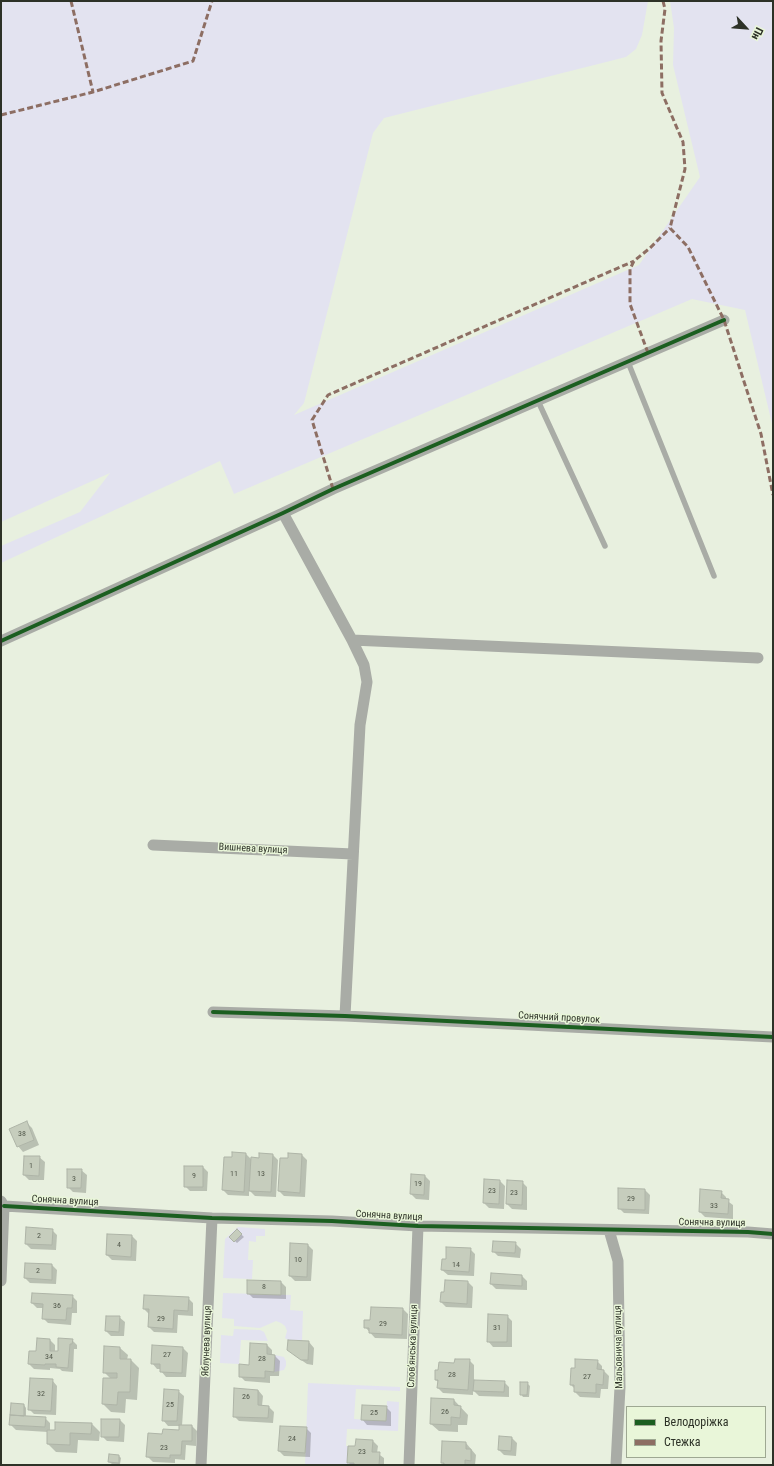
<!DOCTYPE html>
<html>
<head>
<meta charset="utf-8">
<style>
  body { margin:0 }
  #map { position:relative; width:774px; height:1466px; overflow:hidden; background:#e8f0df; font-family:"Roboto Condensed",sans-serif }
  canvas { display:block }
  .frame { position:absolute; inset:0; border:2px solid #2d3227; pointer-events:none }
  .legend { position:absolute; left:626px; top:1406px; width:140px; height:52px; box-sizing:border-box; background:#e9f6d9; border:1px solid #9ea892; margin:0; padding:5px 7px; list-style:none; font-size:12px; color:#2d3227 }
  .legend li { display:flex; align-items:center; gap:8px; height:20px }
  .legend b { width:20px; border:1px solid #9ea892 }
  .north { position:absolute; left:726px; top:8px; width:40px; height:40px; -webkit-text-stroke:3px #e9f6d9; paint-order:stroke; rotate:116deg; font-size:11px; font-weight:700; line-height:16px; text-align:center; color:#2d3227 }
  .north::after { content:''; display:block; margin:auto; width:14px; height:18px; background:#2d3227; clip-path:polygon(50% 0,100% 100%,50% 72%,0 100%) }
</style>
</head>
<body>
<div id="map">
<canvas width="774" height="1466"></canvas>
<div class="frame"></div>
<ul class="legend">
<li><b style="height:5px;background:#1b5e20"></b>Велодоріжка</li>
<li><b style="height:5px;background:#8d6e63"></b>Стежка</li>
</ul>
<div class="north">Пн</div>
</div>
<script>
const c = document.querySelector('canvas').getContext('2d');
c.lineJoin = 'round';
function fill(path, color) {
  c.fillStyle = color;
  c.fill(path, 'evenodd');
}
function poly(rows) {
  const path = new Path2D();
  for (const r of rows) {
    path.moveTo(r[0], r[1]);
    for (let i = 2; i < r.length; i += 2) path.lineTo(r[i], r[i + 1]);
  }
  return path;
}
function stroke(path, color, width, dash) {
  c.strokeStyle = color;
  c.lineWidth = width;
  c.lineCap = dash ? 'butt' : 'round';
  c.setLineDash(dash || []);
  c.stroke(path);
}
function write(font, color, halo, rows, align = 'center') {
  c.font = font + ' "Roboto Condensed",sans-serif';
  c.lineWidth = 3;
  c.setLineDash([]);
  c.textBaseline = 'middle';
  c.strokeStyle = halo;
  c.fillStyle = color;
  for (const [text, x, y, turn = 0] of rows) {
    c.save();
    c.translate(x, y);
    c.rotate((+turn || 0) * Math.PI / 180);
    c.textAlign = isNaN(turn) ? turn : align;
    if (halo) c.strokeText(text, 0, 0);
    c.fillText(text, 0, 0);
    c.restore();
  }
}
fill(poly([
  [1,1,648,1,642,35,636,49,626,57,384,118,373,133,304,403,294,415,639,265,700,177,673,65,674,28,670,1,773,1,773,428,745,310,692,299,234,494,220,461,1,563,1,546,80,512,110,473,1,522],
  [238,1227,265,1229,265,1236,256,1236,256,1242,249,1241,248,1260,253,1260,252,1279,223,1278,225,1239],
  [223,1293,291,1295,290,1310,303,1311,302,1341,288,1340,285,1338,287,1331,285,1326,281,1323,276,1321,260,1328,234,1326,234,1319,222,1318],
  [234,1329,260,1330,264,1332,268,1341,241,1340,239,1364,220,1363,221,1335,233,1336],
  [275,1355,284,1357,286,1361,286,1366,284,1370,274,1372],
  [308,1383,400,1387,400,1391,356,1389,354,1419,386,1421,387,1401,399,1402,398,1431,347,1429,346,1446,348,1446,347,1462,354,1463,354,1465,305,1465]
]), '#e3e3f0');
fill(poly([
  [27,1123,32,1128,39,1145,23,1152,18,1146],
  [246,1154,252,1160,260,1159,260,1154,273,1155,278,1160,276,1197,255,1196,249,1190,249,1196,228,1195,223,1190,233,1158],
  [302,1155,307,1160,305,1197,284,1196,279,1191,289,1159],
  [39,1157,45,1162,44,1180,29,1180,24,1175],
  [203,1167,208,1172,207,1191,190,1191,185,1186],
  [81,1170,87,1175,86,1193,73,1192,68,1187],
  [412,1175,425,1176,430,1181,429,1200,416,1199,411,1194],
  [500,1181,505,1186,504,1209,489,1208,484,1203],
  [522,1182,527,1187,527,1210,512,1209,507,1204],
  [645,1190,650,1195,649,1214,624,1213,619,1208],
  [701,1190,721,1192,726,1197,726,1200,733,1205,733,1219,705,1217,700,1212],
  [52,1230,57,1235,56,1250,31,1249,26,1244],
  [237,1230,244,1237,237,1243,231,1237],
  [132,1236,137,1241,136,1261,112,1260,107,1255],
  [515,1243,521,1249,520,1258,498,1256,493,1251],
  [308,1245,313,1250,311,1281,295,1281,290,1276],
  [470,1249,475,1254,474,1276,448,1275,442,1270,447,1260],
  [52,1265,57,1270,56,1284,30,1283,25,1278],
  [522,1276,527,1281,527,1290,496,1289,491,1284],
  [248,1281,281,1282,286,1287,286,1299,253,1298,248,1293],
  [468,1282,473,1287,472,1308,446,1307,441,1302,445,1293],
  [72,1296,77,1301,77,1313,72,1313,71,1325,48,1323,43,1318,44,1308,37,1308,32,1303],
  [188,1298,193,1303,193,1316,178,1315,177,1333,154,1332,149,1327,149,1314,144,1309],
  [403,1309,408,1314,407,1339,375,1338,365,1327,371,1321],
  [507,1316,512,1321,512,1347,493,1347,488,1341],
  [119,1317,125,1322,124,1336,111,1336,106,1331],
  [50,1340,55,1345,55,1352,59,1352,72,1340,77,1345,77,1349,74,1349,73,1372,62,1371,60,1369,50,1368,50,1370,34,1369,29,1364,37,1352],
  [309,1342,314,1348,313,1365,307,1364,294,1355],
  [267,1345,272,1350,272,1356,275,1356,280,1361,279,1376,270,1376,270,1383,245,1381,240,1376],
  [120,1348,128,1355,127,1360,131,1360,139,1368,137,1400,126,1399,125,1413,111,1412,103,1404,111,1379,104,1372],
  [183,1348,188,1353,186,1377,166,1377,161,1371,161,1369,157,1369,152,1363],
  [469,1360,474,1365,474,1381,504,1382,509,1387,509,1397,479,1396,473,1390,473,1395,443,1393,438,1388,439,1383,436,1380,455,1364],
  [597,1361,602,1366,602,1371,604,1371,609,1376,608,1389,601,1389,600,1398,580,1397,575,1392,575,1389,571,1385,576,1369],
  [52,1380,57,1386,56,1415,34,1414,29,1409],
  [527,1383,530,1386,529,1397,523,1397,521,1394],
  [258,1390,263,1396,262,1406,268,1406,274,1412,273,1423,239,1421,234,1416],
  [178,1391,184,1396,182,1426,192,1426,197,1431,196,1446,186,1445,185,1460,175,1459,175,1463,153,1462,147,1456,163,1435,180,1431,180,1426,168,1426,163,1420],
  [454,1400,468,1415,467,1425,458,1425,458,1432,439,1431,431,1424],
  [12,1405,24,1405,26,1408,26,1417,45,1418,50,1423,50,1431,56,1431,92,1424,100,1432,99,1441,78,1440,77,1453,56,1452,48,1444,48,1432,16,1430,11,1425],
  [386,1407,391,1412,391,1426,367,1425,362,1419],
  [120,1420,125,1425,124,1442,107,1441,102,1436],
  [306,1428,311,1433,310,1457,284,1456,279,1451],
  [512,1438,517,1443,516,1456,504,1455,499,1450],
  [373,1441,378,1446,377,1453,384,1458,384,1465,351,1465,348,1462,356,1447],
  [466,1443,476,1455,475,1465,444,1465,442,1463],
  [119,1456,121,1458,120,1464,112,1464,109,1462]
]), '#0003');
const building = poly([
  [27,1121,34,1140,17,1147,9,1129,27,1121],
  [232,1152,246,1153,244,1192,222,1190,224,1157,232,1157,232,1152],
  [259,1153,273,1154,271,1192,249,1191,251,1157,259,1158,259,1153],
  [288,1153,302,1154,300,1193,278,1191,280,1158,288,1158,288,1153],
  [24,1156,40,1156,39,1176,23,1175,24,1156],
  [184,1166,203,1166,203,1187,184,1187,184,1166],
  [67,1169,82,1169,81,1188,67,1188,67,1169],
  [411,1174,425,1175,424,1195,410,1194,411,1174],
  [484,1179,500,1180,499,1204,483,1203,484,1179],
  [507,1180,523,1181,522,1205,506,1204,507,1180],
  [618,1188,645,1189,645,1210,618,1209,618,1188],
  [700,1189,722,1191,721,1198,729,1199,728,1214,699,1212,700,1189],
  [26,1227,53,1229,52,1245,25,1244,26,1227],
  [237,1229,242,1234,234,1242,229,1237,237,1229],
  [107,1234,132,1235,131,1257,106,1255,107,1234],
  [493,1241,516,1242,515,1253,492,1252,493,1241],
  [290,1243,308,1244,307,1277,289,1276,290,1243],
  [446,1247,471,1248,469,1272,441,1270,442,1259,446,1259,446,1247],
  [25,1263,52,1264,52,1280,24,1278,25,1263],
  [491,1273,522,1275,522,1286,490,1284,491,1273],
  [247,1280,281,1281,281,1295,247,1294,247,1280],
  [445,1280,468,1281,467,1304,440,1302,441,1292,444,1292,445,1280],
  [32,1293,73,1295,72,1308,67,1308,66,1320,42,1319,43,1304,31,1303,32,1293],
  [144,1295,189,1297,188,1311,174,1310,173,1329,148,1327,149,1309,143,1309,144,1295],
  [371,1307,403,1308,402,1335,369,1333,369,1328,364,1328,364,1320,370,1320,371,1307],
  [488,1314,508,1315,507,1342,487,1342,488,1314],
  [106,1316,120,1316,119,1332,105,1331,106,1316],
  [37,1338,50,1339,50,1351,58,1351,58,1338,73,1339,72,1344,70,1344,68,1368,56,1367,56,1364,45,1364,45,1365,28,1364,29,1351,36,1351,37,1338],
  [288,1340,309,1341,308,1360,301,1360,287,1350,288,1340],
  [250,1343,267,1344,267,1354,275,1355,274,1372,265,1371,265,1378,239,1377,239,1364,249,1365,250,1343],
  [152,1345,183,1347,182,1373,160,1372,160,1364,151,1364,152,1345],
  [104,1346,120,1347,120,1359,131,1359,130,1392,118,1392,117,1405,102,1404,103,1378,117,1378,117,1373,103,1373,104,1346],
  [455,1359,470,1359,468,1390,437,1388,438,1380,435,1380,435,1370,438,1370,439,1362,454,1363,455,1359],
  [575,1359,598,1360,597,1369,604,1370,603,1385,596,1384,596,1393,574,1392,574,1385,570,1385,571,1368,575,1368,575,1359],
  [30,1378,53,1379,51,1411,28,1410,30,1378],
  [474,1380,505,1381,504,1392,473,1391,474,1380],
  [520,1382,528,1382,527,1395,520,1395,520,1382],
  [234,1388,258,1390,258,1405,269,1406,268,1418,233,1417,234,1388],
  [164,1389,179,1390,177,1421,162,1421,164,1389],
  [431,1398,454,1399,454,1405,461,1406,460,1418,451,1417,451,1425,430,1424,431,1398],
  [11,1403,24,1404,24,1416,10,1415,11,1403],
  [362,1405,387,1406,386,1421,361,1420,362,1405],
  [10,1415,46,1417,45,1427,9,1425,10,1415],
  [101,1419,120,1419,119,1437,101,1437,101,1419],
  [55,1422,92,1423,91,1434,70,1433,70,1445,47,1444,47,1430,55,1430,55,1422],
  [179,1425,192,1425,192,1441,182,1441,181,1455,170,1455,170,1458,146,1457,148,1433,162,1434,163,1429,179,1430,179,1425],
  [280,1426,307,1427,305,1453,278,1451,280,1426],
  [499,1436,512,1437,511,1451,498,1450,499,1436],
  [356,1439,373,1440,372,1452,380,1452,379,1465,354,1465,354,1463,347,1463,348,1446,355,1446,356,1439],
  [442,1441,466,1442,466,1449,471,1449,471,1461,465,1460,465,1465,444,1465,444,1463,441,1463,442,1441],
  [109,1454,119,1455,119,1463,108,1462,109,1454]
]);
fill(building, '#c6cdbd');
stroke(building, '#aeb4a7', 1);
stroke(poly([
  [628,362,714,576],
  [538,401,605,546]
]), '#a9aca6', 5.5);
stroke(poly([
  [283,513,352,640,364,665,367,682,360,725,345,1016],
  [352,640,758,658],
  [1,641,283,513,333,489,724,320],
  [153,845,353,854],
  [213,1012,345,1016,773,1037],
  [1,1201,4,1206,1,1281],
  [4,1206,212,1218,332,1221,418,1226,748,1232,773,1234],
  [609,1230,618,1261,620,1387,616,1465],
  [201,1465,212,1218],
  [409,1465,418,1226]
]), '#a9aca6', 11);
stroke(poly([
  [71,1,93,92],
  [663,1,665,9,661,41,662,93,683,142,685,169,670,228,688,247,724,320,761,434,773,495],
  [1,115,93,92,193,61,212,1],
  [648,353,630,304,630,269,634,261,650,248,670,228],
  [333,489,312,420,328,395,634,261]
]), '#8d6e63', 3, [6, 3]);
stroke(poly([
  [1,641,283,513,333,489,724,320],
  [213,1012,345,1016,773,1037],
  [4,1206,212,1218,332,1221,418,1226,748,1232,773,1234]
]), '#1b5e20', 4);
write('8px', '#53594c', null, [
  ["38",22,1134],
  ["1",31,1166],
  ["11",234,1174],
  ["13",261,1174],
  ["9",194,1176],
  ["3",74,1179],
  ["19",418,1184],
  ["23",492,1191],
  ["23",514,1193],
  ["29",631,1199],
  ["33",714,1206],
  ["2",39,1236],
  ["4",119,1245],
  ["10",298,1260],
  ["14",456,1265],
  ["2",38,1271],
  ["8",264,1287],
  ["36",57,1306],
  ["29",161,1319],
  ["29",383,1324],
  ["31",497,1328],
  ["27",167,1355],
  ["34",49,1357],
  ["28",262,1359],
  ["28",452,1375],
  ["27",587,1377],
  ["32",41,1394],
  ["26",246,1397],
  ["25",170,1405],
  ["26",445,1412],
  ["25",374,1413],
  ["24",292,1439],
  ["23",164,1448],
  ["23",362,1452]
]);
write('10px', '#2d3227', '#e9f6d9', [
  ["Вишнева вулиця",253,849,3],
  ["Сонячний провулок",559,1018,3],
  ["Сонячна вулиця",65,1201,3],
  ["Сонячна вулиця",389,1216,3],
  ["Сонячна вулиця",712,1223,1],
  ["Яблунева вулиця",207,1341,-88],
  ["Словʼянська вулиця",413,1346,-88],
  ["Мальовнича вулиця",619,1347,-91]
]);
</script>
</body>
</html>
